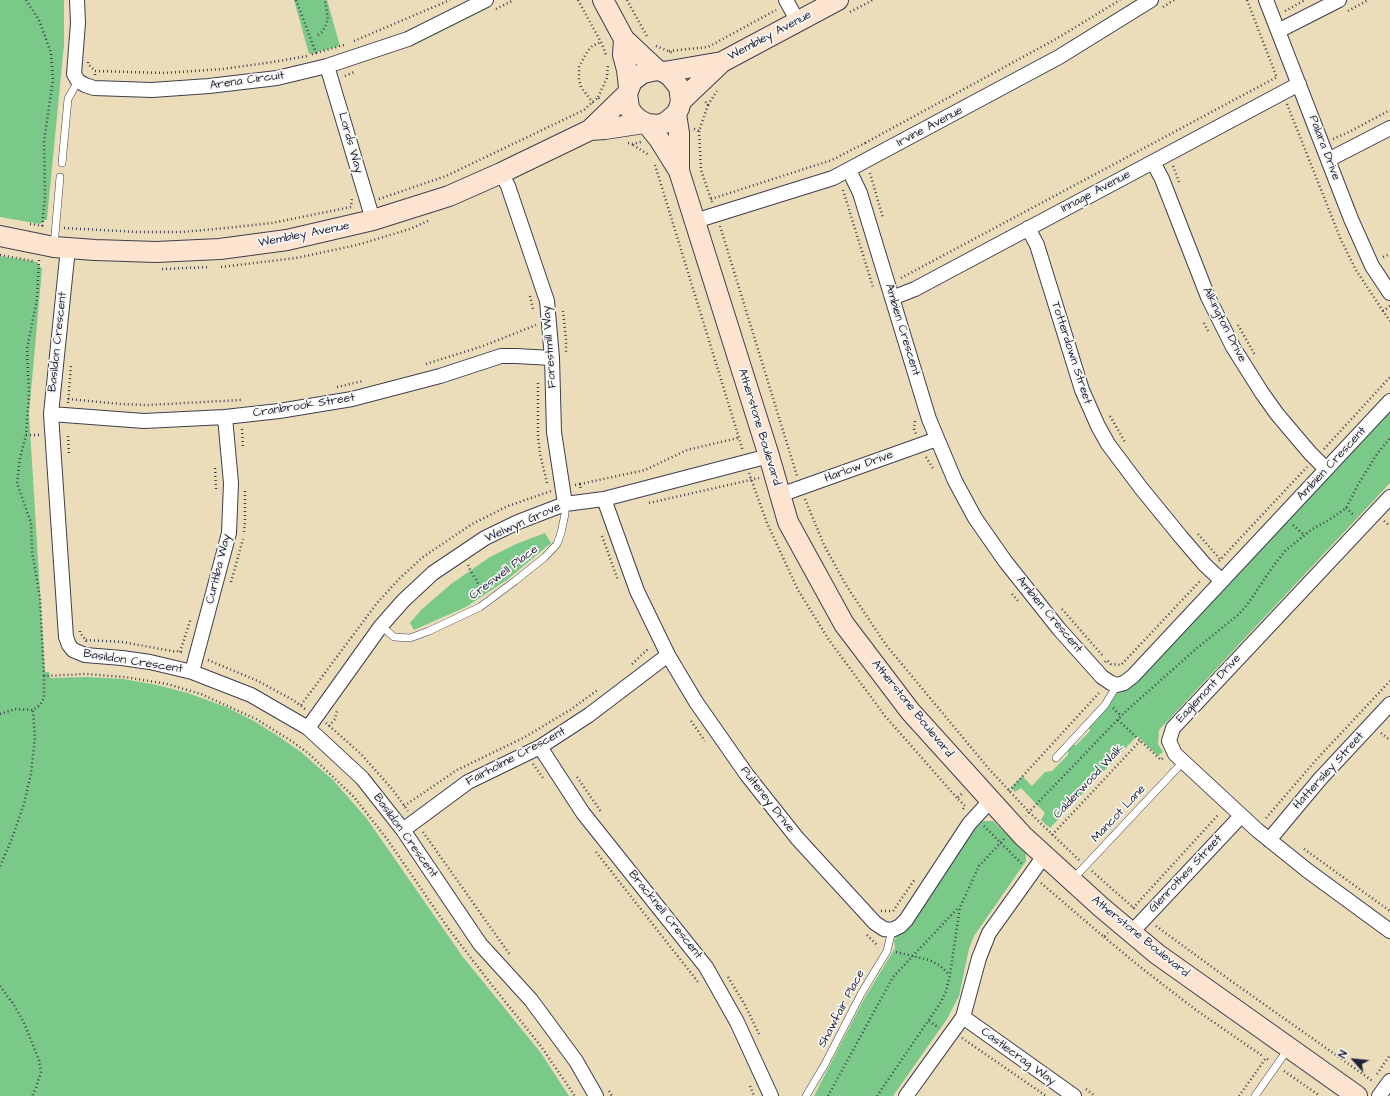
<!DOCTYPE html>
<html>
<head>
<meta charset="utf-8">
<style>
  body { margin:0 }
  #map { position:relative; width:1390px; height:1096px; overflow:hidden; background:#ebddba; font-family:"Architects Daughter",sans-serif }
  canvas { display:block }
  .north { position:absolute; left:1334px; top:1040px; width:40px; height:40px; -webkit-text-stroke:3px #f6f6f2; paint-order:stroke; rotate:297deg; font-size:11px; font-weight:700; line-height:16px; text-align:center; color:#22223b }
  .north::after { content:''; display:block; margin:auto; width:14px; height:18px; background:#22223b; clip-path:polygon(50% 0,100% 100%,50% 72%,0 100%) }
</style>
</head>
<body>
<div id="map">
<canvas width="1390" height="1096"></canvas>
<div class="north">N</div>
</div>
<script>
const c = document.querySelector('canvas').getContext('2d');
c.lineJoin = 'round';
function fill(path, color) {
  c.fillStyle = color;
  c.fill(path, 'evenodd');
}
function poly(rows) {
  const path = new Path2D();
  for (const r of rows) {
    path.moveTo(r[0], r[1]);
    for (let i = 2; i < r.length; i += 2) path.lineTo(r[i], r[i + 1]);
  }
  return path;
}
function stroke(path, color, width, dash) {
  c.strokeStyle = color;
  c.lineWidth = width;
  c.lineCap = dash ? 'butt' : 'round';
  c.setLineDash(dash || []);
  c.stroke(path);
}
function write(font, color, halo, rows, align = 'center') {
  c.font = font + ' "Architects Daughter",sans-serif';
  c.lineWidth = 3.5;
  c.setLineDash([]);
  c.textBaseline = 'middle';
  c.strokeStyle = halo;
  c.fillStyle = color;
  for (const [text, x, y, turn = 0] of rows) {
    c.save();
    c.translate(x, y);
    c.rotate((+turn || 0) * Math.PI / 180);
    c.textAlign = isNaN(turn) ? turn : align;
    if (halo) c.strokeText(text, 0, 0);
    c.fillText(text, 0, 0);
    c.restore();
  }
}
fill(poly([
  [0,0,64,0,64,45,47,219,40,224,0,217],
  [294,0,327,0,340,46,309,54],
  [0,256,37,262,42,269,29,414,45,672,49,672,50,678,87,677,123,679,157,685,188,693,226,707,254,721,278,736,301,752,334,781,367,819,463,957,541,1053,569,1096,0,1096],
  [1390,407,1390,483,1159,730,1158,744,1163,752,1158,756,1137,736,1050,828,1041,820,1045,813,1021,788,1015,792,1011,788,1022,776,1032,786,1045,772,1052,771,1068,755,1068,749,1072,745,1076,745,1090,731,1089,727,1107,708,1116,694,1123,691],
  [545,533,551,543,508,579,466,607,414,630,410,623,421,610,451,584,490,557,516,544],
  [983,821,993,821,1026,853,1026,861,974,936,969,949,959,996,947,1019,893,1096,814,1096,863,1001,895,948,894,940,903,931,973,828]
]), '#7ac989');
const lane = poly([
  [62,163,68,99,78,81],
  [54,246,60,177],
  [381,626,394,637,410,638,429,631,480,607,515,581,545,557,557,544,561,533,565,514,565,504],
  [1056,758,1105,705,1117,685],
  [1073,879,1183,762],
  [806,1096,825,1064,861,994,887,951,892,930],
  [1255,1096,1288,1049]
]);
const street = poly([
  [77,0,78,23,74,74,78,81,85,85,94,88,152,90,209,86,277,78,327,66,408,39,486,0],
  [786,0,798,22],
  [1266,0,1351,219,1372,266,1390,293],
  [1278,31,1339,0],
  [327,66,373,220],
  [1328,160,1390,128],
  [1153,162,1162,179,1208,297,1233,347,1262,393,1277,414,1310,453,1326,469],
  [849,170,860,193,929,419,955,481,975,518,1005,561,1059,629,1102,677,1111,683,1117,685,1124,683,1133,676,1390,401],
  [501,173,508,186,547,301,552,358,554,432,565,504],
  [695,221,833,178,1059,57,1151,0],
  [1028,228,1037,245,1082,390,1098,426,1108,444,1141,488,1181,537,1205,565,1222,581],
  [68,248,51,414,66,637,69,645,73,650,85,655,122,658,150,662,192,672,251,695,308,728,362,778,403,830,480,944,531,1000,576,1061,596,1096],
  [892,298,915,289,1299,84],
  [51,414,144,421,225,417,279,411,352,399,440,376,501,356,516,356,552,358],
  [780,495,937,439],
  [1390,497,1173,728,1169,741,1175,754,1257,830,1308,871,1390,931],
  [604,499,637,591,668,655,696,702,747,775,797,838,875,923,884,929,892,930,900,926,906,920,969,824,990,801],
  [192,672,229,533,231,483,225,417],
  [308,728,381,626,403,601,433,573,485,538,518,522,565,504,604,499,769,456],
  [540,747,583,813,706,967,737,1022,771,1096],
  [403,830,468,782,540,747,589,715,668,655],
  [1269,840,1320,779,1390,704],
  [1131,933,1241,816],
  [963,1017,1074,1096],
  [906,1096,963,1017,979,958,989,933,1044,856],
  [1379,1096,1390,1081]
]);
const secondary = poly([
  [603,0,624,39,657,70],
  [624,39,623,55,627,70,629,87],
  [664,72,722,62],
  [681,101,722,62,838,0],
  [676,114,679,133,679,171],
  [647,124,658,125,665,123,676,114,679,108,681,101,679,87,670,76,664,72,657,70,643,73,632,81,627,94,629,108,633,114,638,119,647,124,659,139,679,171,769,456,788,522,844,624,910,711,1023,836,1101,907,1157,954,1357,1096],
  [590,130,605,129,644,123],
  [0,236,54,247,95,250,156,252,220,249,287,240,373,220,449,196,501,173,590,130,627,94]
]);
stroke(lane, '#403e4e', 8);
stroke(street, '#403e4e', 16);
stroke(secondary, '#403e4e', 22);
stroke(poly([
  [26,0,39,20,51,53,53,80,44,141,45,195,42,229],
  [296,0,316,53,310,55],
  [578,0,602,44,606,55],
  [627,0,648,38],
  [1247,0,1277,78],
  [1163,7,1174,0],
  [496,9,514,0],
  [1285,11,1305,0],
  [1348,11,1368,0],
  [850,12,873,0],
  [318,35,322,32,325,27,328,19,325,0],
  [354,41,450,0],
  [656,46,673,53],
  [669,51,708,47,776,10],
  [316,53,344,45],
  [88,62,88,64,95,71],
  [95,75,95,71,165,73,223,69,273,62,307,56],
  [345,76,354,72],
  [598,97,607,78,608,64],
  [593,103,581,87,579,79,579,67,587,52,592,46,601,42],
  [1287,104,1341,240,1356,270,1383,311],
  [708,105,717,91],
  [694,129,699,131,708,105,704,100],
  [699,131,701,170,712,202],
  [1333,139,1349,132,1390,110],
  [628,143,632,144,641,142],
  [865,143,1056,39,1120,0],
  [633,145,649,155],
  [655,165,743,451],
  [1173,166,1179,182],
  [870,173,883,218],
  [843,190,873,287],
  [379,199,446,176,584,110,598,97,600,100],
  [711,199,832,160,865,143,866,144],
  [30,224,43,226],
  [720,226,797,476],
  [64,228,138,232,182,232,226,228,272,223,351,207,352,199],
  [0,255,33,261],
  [1383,257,1390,254],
  [39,260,37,299,27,349,29,394,26,435,20,458,17,483,31,523,32,551,40,598,44,676],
  [221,267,296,258,357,245,410,229,430,220],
  [162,269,210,267],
  [901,278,1277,77],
  [530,296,533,309],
  [1390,306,1383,311,1390,321],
  [563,311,566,340,566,354],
  [1204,323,1209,333],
  [1238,325,1255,355],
  [426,364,483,346,536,325],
  [538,383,538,437,540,454,547,483],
  [337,387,363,381],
  [68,399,121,404,148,405,241,400,241,402],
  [68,403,71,366],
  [1110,416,1125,442],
  [915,421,914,429,916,434],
  [242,429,243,448],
  [26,435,40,435],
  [68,436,69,454],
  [1324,449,1390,377],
  [926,457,934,470],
  [215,468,216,489],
  [749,473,767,523,798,590,829,640,885,716,957,798],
  [580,484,645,470,687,450,738,438],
  [575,485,580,484,581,490],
  [805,499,824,545,846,585,886,645,989,769,1029,812,1026,816],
  [649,503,759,478],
  [1346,508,1355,516],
  [1384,521,1390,526],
  [1293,525,1304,535],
  [244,532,245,522,245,489],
  [1198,534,1220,559],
  [602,536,618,580],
  [1219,561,1307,467],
  [468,565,469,568,478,583,488,590],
  [231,582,243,539],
  [1012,594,1019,602],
  [1062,609,1103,656],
  [80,631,80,633,86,640,86,642],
  [86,640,123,642,177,652],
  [177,651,184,653],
  [180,652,191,618],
  [208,660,258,681,293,700,305,709],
  [1105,662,1107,660,1111,664,1121,665,1201,580],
  [632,664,649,648],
  [301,705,377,603,400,578,423,557,472,524,508,506,551,491],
  [1113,708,1121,716],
  [0,714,15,709,33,710,40,705,44,698,44,676,86,674,125,677,167,684,201,694,256,719,293,742,308,753,354,797,387,839,448,928,491,984,540,1045,575,1096],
  [1118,720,1161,760,1163,758],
  [691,721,705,741],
  [326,723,360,753,392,789,408,811],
  [329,726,335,719,337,711],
  [1381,733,1390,740],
  [533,764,543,778],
  [577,777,602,813],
  [1009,791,1099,693,1100,694],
  [404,806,457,770,525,737,570,710,599,689],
  [963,809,965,806,957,798,964,792],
  [1266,818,1316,760,1390,681],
  [984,826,1023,865],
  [423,832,510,955],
  [1052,835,1140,741],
  [1304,849,1390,911],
  [596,852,698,982],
  [1079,860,1029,812,1124,713,1197,648,1238,615,1247,605,1274,565,1285,551,1311,530,1332,518,1346,508,1359,483,1377,454,1390,438],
  [0,866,11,841,24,804,31,773,35,738,33,710],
  [1092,871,1136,910],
  [1041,883,1104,937,1108,933],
  [1133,908,1219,814],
  [881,911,893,911,915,879],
  [1156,926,1227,978,1374,1082],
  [867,935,878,946],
  [1104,937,1144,970,1196,1010,1264,1057],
  [896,952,929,960,939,965,950,975],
  [728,977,745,1005,759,1034],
  [0,986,14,1005,24,1023,39,1060,41,1072,36,1088,32,1096],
  [929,1021,939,1028],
  [962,1038,1046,1096],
  [1284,1071,1320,1096],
  [1377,1074,1390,1055],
  [750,1086,754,1096],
  [1086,1089,1095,1096],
  [609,1091,612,1096],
  [828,1096,893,977,959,907],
  [877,1096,941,1002,946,991,950,975,960,907,979,866,1004,839],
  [1239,1096,1266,1058,1269,1060]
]), '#403e4e', 2.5, [1, 3]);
stroke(lane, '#fff', 7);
stroke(street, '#fff', 14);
stroke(secondary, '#fde4d0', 20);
write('12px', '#22223b', '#f6f6f2', [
  ["Wembley Avenue",770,36,-28],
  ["Arena Circuit",247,81,-8],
  ["Irvine Avenue",930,127,-28],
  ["Lords Way",350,143,74],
  ["Palara Drive",1324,148,69],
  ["Innage Avenue",1096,192,-28],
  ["Wembley Avenue",304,235,-11],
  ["Alkington Drive",1224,325,63],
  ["Ambien Crescent",902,330,73],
  ["Basildon Crescent",58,342,-84],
  ["Forestmill Way",550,347,-94],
  ["Totterdown Street",1071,353,72],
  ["Cranbrook Street",304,406,-9],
  ["Atherstone Boulevard",759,427,73],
  ["Ambien Crescent",1332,464,-47],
  ["Harlow Drive",859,467,-20],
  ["Welwyn Grove",523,523,-24],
  ["Curitiba Way",219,569,-76],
  ["Creswell Place",504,573,-37],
  ["Ambien Crescent",1049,615,50],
  ["Basildon Crescent",133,662,9],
  ["Eaglemont Drive",1209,689,-47],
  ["Atherstone Boulevard",912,709,51],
  ["Fairholme Crescent",516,757,-28],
  ["Hattersley Street",1329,771,-48],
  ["Calderwood Walk",1089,782,-47],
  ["Pulteney Drive",767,800,52],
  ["Mancot Lane",1119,814,-47],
  ["Basildon Crescent",405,836,54],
  ["Glenrothes Street",1186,874,-47],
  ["Bracknell Crescent",665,915,51],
  ["Atherstone Boulevard",1140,937,39],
  ["Shawfair Place",842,1009,-62],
  ["Castlecrag Way",1018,1057,36]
]);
</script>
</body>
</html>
